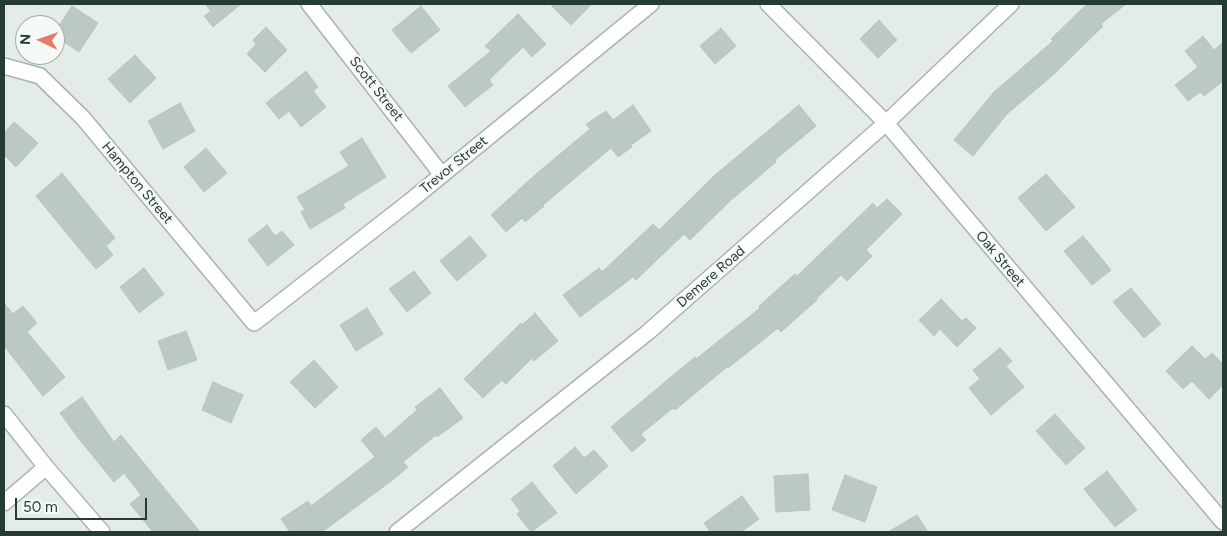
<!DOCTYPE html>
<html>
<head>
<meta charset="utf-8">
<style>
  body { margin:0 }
  #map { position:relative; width:1227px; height:536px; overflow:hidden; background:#e4ece7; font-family:Figtree,sans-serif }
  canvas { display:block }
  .frame { position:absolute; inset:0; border:5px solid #253c33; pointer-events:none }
  .north { position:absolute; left:15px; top:15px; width:50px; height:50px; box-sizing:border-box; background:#f4f9f6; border:1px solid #a1ada8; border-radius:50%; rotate:273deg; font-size:14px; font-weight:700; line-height:20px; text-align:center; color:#253c33 }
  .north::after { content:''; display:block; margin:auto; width:18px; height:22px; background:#e57b68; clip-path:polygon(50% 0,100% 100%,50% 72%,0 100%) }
  .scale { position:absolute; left:15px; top:498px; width:132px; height:22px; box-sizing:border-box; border:2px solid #253c33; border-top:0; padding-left:6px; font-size:15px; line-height:18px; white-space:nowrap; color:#253c33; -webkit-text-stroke:4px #f4f9f6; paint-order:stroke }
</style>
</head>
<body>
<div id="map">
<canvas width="1227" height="536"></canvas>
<div class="frame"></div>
<div class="north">N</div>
<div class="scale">50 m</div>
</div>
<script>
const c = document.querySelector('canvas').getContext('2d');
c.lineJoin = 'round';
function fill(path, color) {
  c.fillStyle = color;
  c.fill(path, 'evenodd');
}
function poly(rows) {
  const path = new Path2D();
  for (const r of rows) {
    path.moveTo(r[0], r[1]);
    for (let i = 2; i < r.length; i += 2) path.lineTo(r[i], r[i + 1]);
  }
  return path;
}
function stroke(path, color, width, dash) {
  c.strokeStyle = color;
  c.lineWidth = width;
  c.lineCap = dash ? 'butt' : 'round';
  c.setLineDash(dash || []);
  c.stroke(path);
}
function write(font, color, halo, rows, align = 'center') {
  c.font = font + ' Figtree,sans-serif';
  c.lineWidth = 4.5;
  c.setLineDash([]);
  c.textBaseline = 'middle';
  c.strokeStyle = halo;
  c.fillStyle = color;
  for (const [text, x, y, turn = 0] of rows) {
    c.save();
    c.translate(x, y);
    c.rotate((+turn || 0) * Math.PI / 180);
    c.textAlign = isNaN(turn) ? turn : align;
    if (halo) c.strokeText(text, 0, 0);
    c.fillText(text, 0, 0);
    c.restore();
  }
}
const building = poly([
  [205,4,241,4,213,27,204,16,211,11,205,4],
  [550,4,592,4,571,25,550,4],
  [1087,4,1126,4,1101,24,1103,26,1053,75,1007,114,973,156,954,140,994,92,1053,41,1051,39,1087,4],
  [72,6,98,23,79,52,55,36,55,32,72,6],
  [421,6,440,30,411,53,392,30,421,6],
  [518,14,546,44,532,57,523,47,489,80,493,85,465,107,448,86,491,51,485,46,518,14],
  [879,20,897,40,878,58,860,39,879,20],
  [266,27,287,50,265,72,247,54,256,44,253,40,266,27],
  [721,28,736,46,715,64,700,46,721,28],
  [1203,36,1214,50,1223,42,1223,81,1204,96,1200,92,1188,101,1175,85,1198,67,1185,51,1203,36],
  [135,55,156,78,130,103,108,79,135,55],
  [306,71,318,87,313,91,326,107,301,127,289,111,279,119,266,103,306,71],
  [180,103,195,131,163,149,148,121,180,103],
  [633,105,651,131,631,145,632,147,618,157,611,148,543,205,544,206,525,222,522,218,506,232,491,215,536,174,590,129,586,124,606,111,613,120,633,105],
  [799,105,816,126,775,160,776,162,730,201,690,240,684,234,636,280,633,277,580,317,563,295,599,268,602,272,653,224,659,230,715,175,799,105],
  [14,122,38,143,16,167,4,155,4,133,14,122],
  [362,138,386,177,343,204,345,208,310,229,301,212,305,210,297,197,349,166,340,152,362,138],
  [206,148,227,173,204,192,184,167,206,148],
  [62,173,115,238,106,246,113,255,96,269,36,196,62,173],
  [1046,174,1075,207,1046,231,1018,198,1046,174],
  [887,199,902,214,866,250,872,256,847,281,841,275,816,299,817,300,781,332,778,328,728,368,727,367,675,410,673,408,641,434,646,440,632,452,611,427,695,357,696,359,760,308,759,306,795,274,797,276,873,203,877,208,887,199],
  [267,225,275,236,282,231,294,245,268,266,248,240,267,225],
  [470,236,487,256,457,281,440,261,470,236],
  [1083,236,1111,270,1092,285,1064,251,1083,236],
  [144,268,164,294,139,313,120,287,144,268],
  [414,271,431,293,407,312,389,289,414,271],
  [1131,288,1161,324,1144,338,1113,302,1131,288],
  [941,299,962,321,966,318,976,328,957,347,940,329,934,336,919,320,941,299],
  [4,303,13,314,23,306,37,323,27,332,65,377,43,396,4,346,4,303],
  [367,308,383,334,356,351,340,325,367,308],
  [535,313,558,341,534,361,532,358,506,384,502,380,483,398,464,379,521,323,522,325,535,313],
  [186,331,197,360,168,370,158,341,186,331],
  [1192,346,1205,359,1212,353,1223,364,1223,385,1209,399,1192,381,1183,389,1166,371,1192,346],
  [1000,348,1012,361,1006,366,1024,387,991,415,969,388,980,379,973,370,1000,348],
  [314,360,338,387,315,408,290,382,314,360],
  [213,382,243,395,231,423,202,410,213,382],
  [440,388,463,418,437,437,436,435,403,462,408,467,394,479,322,532,290,532,281,519,308,501,311,506,375,457,361,440,376,427,385,438,417,410,415,407,440,388],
  [82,397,114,442,121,435,200,532,153,532,130,504,141,495,124,473,114,482,79,439,60,413,82,397],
  [1055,414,1085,448,1066,465,1036,431,1055,414],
  [575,447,584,458,594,450,608,466,576,494,553,466,575,447],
  [1107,471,1137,510,1115,527,1084,489,1107,471],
  [808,474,810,510,776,512,774,476,808,474],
  [845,475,877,487,865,522,832,510,845,475],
  [532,482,557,513,531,532,517,514,520,511,511,499,532,482],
  [742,496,759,519,741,532,710,532,704,523,742,496],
  [917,515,928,532,888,532,917,515]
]);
fill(building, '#bcc9c3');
stroke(building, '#b7c5be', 1);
const street = poly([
  [309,4,442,175],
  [768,4,886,123,1223,522],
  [4,66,40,76,83,118,254,323,409,202,651,4],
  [4,414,46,467,102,532],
  [4,503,46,467],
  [397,532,647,333,886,123,1011,4]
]);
stroke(street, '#a7b4ad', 18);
stroke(street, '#fff', 15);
write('14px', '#253c33', '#f4f9f6', [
  ["Scott Street",376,89,52],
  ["Trevor Street",454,165,-39],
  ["Hampton Street",137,183,50],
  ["Oak Street",1000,259,50],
  ["Demere Road",711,277,-41]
]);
</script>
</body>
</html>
